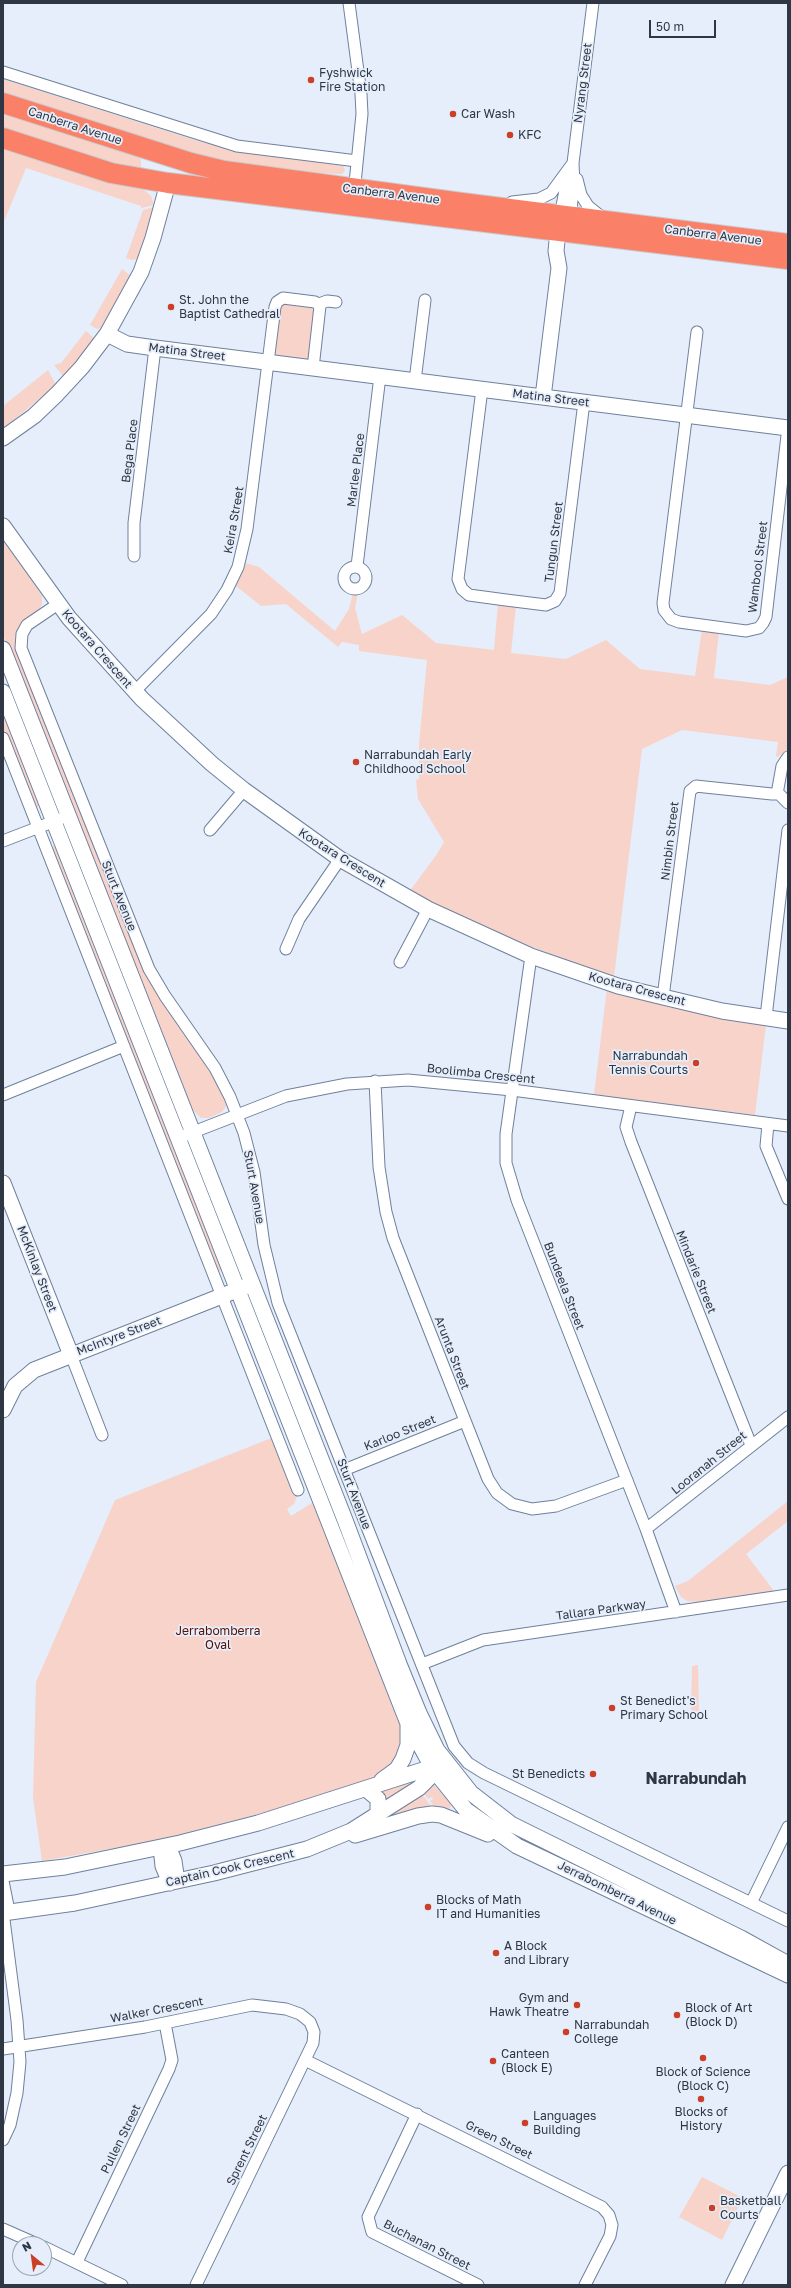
<!DOCTYPE html>
<html>
<head>
<meta charset="utf-8">
<style>
  body { margin:0 }
  #map { position:relative; width:791px; height:2288px; overflow:hidden; background:#e5eefa; font-family:"Golos Text",sans-serif }
  canvas { display:block }
  .frame { position:absolute; inset:0; border:4px solid #2e3743; pointer-events:none }
  .north { position:absolute; left:12px; top:2236px; width:40px; height:40px; box-sizing:border-box; background:#e5eefa; border:1px solid #9ca5b1; border-radius:50%; rotate:331deg; font-size:11px; font-weight:700; line-height:16px; text-align:center; color:#2e3743 }
  .north::after { content:''; display:block; margin:auto; width:14px; height:18px; background:#ca3f25; clip-path:polygon(50% 0,100% 100%,50% 72%,0 100%) }
  .scale { position:absolute; left:649px; top:20px; width:67px; height:18px; box-sizing:border-box; border:2px solid #2e3743; border-top:0; padding-left:5px; font-size:12px; line-height:14px; white-space:nowrap; color:#2e3743; -webkit-text-stroke:3px #e5eefa; paint-order:stroke }
</style>
</head>
<body>
<div id="map">
<canvas width="791" height="2288"></canvas>
<div class="frame"></div>
<div class="north">N</div>
<div class="scale">50 m</div>
</div>
<script>
const c = document.querySelector('canvas').getContext('2d');
c.lineJoin = 'round';
function fill(path, color) {
  c.fillStyle = color;
  c.fill(path, 'evenodd');
}
function poly(rows) {
  const path = new Path2D();
  for (const r of rows) {
    if (r.length === 3) {
      path.moveTo(r[0] + r[2], r[1]);
      path.arc(r[0], r[1], r[2], 0, 2 * Math.PI);
      continue;
    }
    path.moveTo(r[0], r[1]);
    for (let i = 2; i < r.length; i += 2) path.lineTo(r[i], r[i + 1]);
  }
  return path;
}
function stroke(path, color, width, dash) {
  c.strokeStyle = color;
  c.lineWidth = width;
  c.lineCap = dash ? 'butt' : 'round';
  c.setLineDash(dash || []);
  c.stroke(path);
}
function write(font, color, halo, rows, align = 'center') {
  c.font = font + ' "Golos Text",sans-serif';
  c.lineWidth = 3.5;
  c.setLineDash([]);
  c.textBaseline = 'middle';
  c.strokeStyle = halo;
  c.fillStyle = color;
  for (const [text, x, y, turn = 0] of rows) {
    c.save();
    c.translate(x, y);
    c.rotate((+turn || 0) * Math.PI / 180);
    c.textAlign = isNaN(turn) ? turn : align;
    if (halo) c.strokeText(text, 0, 0);
    c.fillText(text, 0, 0);
    c.restore();
  }
}
fill(poly([
  [3,79,201,142,246,152,343,165,345,171,342,174,336,174,260,169,223,163,3,95],
  [3,109,137,156,141,159,141,167,138,171,3,131],
  [3,147,35,159,36,158,114,183,143,189,151,196,154,205,141,208,141,206,26,168,3,224],
  [154,207,154,214,138,259,132,260,126,258,143,210],
  [122,269,131,276,102,328,97,329,90,325],
  [282,303,311,304,316,309,309,360,275,357,273,354,278,308],
  [86,331,95,339,63,376,54,365,61,363],
  [48,370,56,385,3,429,3,406],
  [3,537,42,596,42,604,38,612,17,632,17,648,133,944,220,1086,227,1105,222,1112,209,1118,201,1118,191,1108,3,635],
  [246,563,259,567,335,631,349,609,353,593,358,593,355,608,362,634,402,615,436,643,494,650,498,603,516,606,511,653,566,659,606,640,640,669,695,676,702,629,719,631,714,678,770,685,788,677,788,749,778,757,776,756,778,742,682,730,642,749,614,977,571,962,479,926,409,892,437,854,444,842,418,799,416,780,419,779,419,744,427,660,359,651,359,645,342,642,338,647,286,604,261,606,236,586],
  [3,708,38,802,39,806,37,807,28,791,3,728],
  [55,846,222,1270,219,1272,53,852,52,847],
  [607,988,766,1025,755,1115,594,1095],
  [274,1437,297,1496,294,1504,287,1509,291,1516,315,1501,403,1730,403,1752,380,1776,281,1808,154,1841,42,1861,33,1798,36,1682,115,1500],
  [788,1501,788,1521,746,1554,774,1591,698,1602,687,1601,681,1597,675,1586,688,1581],
  [698,1665,699,1714,691,1714,692,1666],
  [411,1777,415,1784,384,1806,377,1790],
  [433,1784,452,1805,448,1810,435,1808,430,1801,433,1799,432,1797,428,1799,422,1791],
  [420,1792,434,1810,387,1819,388,1814],
  [702,2177,743,2198,722,2240,679,2217]
]), '#f8d3ca');
const street = poly([
  [349,3,361,94,362,114,354,193],
  [3,72,237,146,357,161],
  [577,179,581,195,588,206,603,218],
  [512,202,539,199,551,193,573,163],
  [560,216,568,175],
  [570,217,574,184,573,163,593,3],
  [319,304,327,301,336,302],
  [697,332,663,603,664,610,671,619,679,622,746,631,759,628,763,623,766,617,788,427],
  [415,381,425,300],
  [482,389,458,579,462,589,469,595,506,600,546,605,555,601,560,593,584,402],
  [134,556,134,523,155,348],
  [357,566,380,376],
  [355,578,11],
  [58,604,27,625,22,634,21,648,149,969,165,996,215,1068,230,1097,244,1133,254,1172,264,1245,278,1303,454,1746,468,1763,484,1773,788,1921],
  [135,691,211,614,227,590,238,567,247,529,275,307,277,302,283,298,315,302,320,306,313,368],
  [3,738,298,1490],
  [777,794,782,766,788,757],
  [210,830,244,790],
  [3,841,60,819],
  [286,949,299,919,340,859],
  [531,956,506,1134,506,1163,517,1200,646,1529,676,1612],
  [400,962,428,909],
  [663,997,690,791,696,786,705,787,772,794,779,794,788,803],
  [766,1017,788,830],
  [375,1081,379,1167,386,1212,393,1238,488,1479,497,1493,512,1504,532,1509,556,1506,627,1480],
  [3,1095,124,1046],
  [631,1106,626,1127,631,1142,751,1445],
  [768,1124,766,1146,788,1199],
  [178,1138,286,1096,347,1084,408,1080,512,1090,788,1126],
  [71,1355,102,1435],
  [344,1470,465,1421],
  [646,1529,788,1417],
  [422,1664,483,1640,788,1595],
  [3,1881,8,1906,4,1913],
  [751,1903,788,1827],
  [3,1912,17,2020,20,2062,17,2093,10,2125,3,2140],
  [3,2049,145,2027,252,2005,286,2009,300,2014,310,2022,314,2032,313,2043,196,2285],
  [305,2060,602,2207,609,2215,612,2225,610,2236,585,2285],
  [417,2114,368,2217,372,2232,478,2285],
  [3,2229,37,2244],
  [44,2247,122,2285],
  [77,2262,169,2069,172,2060,165,2023]
]);
const secondary = poly([
  [107,334,127,344,155,348,788,428],
  [543,397,559,268,556,251,559,221],
  [3,438,34,416,57,394,82,367,107,334,141,272,153,238,168,183],
  [3,526,69,618,142,699,212,764,244,790,340,859,428,909,531,956,618,986,663,997,722,1011,788,1021],
  [3,649,345,1520,399,1664,419,1713,437,1750,471,1793,511,1824,741,1938,788,1964],
  [3,692,407,1721,433,1769,466,1810,517,1846,788,1975],
  [3,1183,71,1355],
  [3,1410,15,1386,34,1370,247,1286],
  [382,1780,397,1769,403,1759,408,1745,408,1724],
  [366,1789,378,1799,378,1815],
  [355,1835,418,1816,432,1814,441,1815,488,1834],
  [168,1846,174,1861,177,1881],
  [161,1847,163,1866,170,1883],
  [3,1874,65,1867,180,1843,258,1823,423,1770,441,1770],
  [3,1913,75,1903,214,1873,307,1849,351,1831,419,1788,430,1777,433,1762],
  [733,2285,788,2173]
]);
const highway = poly([
  [3,103,191,163,224,171,462,203,788,244],
  [3,138,111,173,168,183,788,259]
]);
stroke(street, '#6e819d', 13);
stroke(secondary, '#6e819d', 17);
stroke(highway, '#c9cbce', 22);
stroke(street, '#fff', 11);
stroke(secondary, '#fff', 15);
stroke(highway, '#fa8168', 20);
for (const [x, y, r, color] of [
  [311,80,4,"#ca3f25"],
  [453,114,4,"#ca3f25"],
  [510,135,4,"#ca3f25"],
  [171,307,4,"#ca3f25"],
  [356,762,4,"#ca3f25"],
  [696,1063,4,"#ca3f25"],
  [612,1708,4,"#ca3f25"],
  [593,1774,4,"#ca3f25"],
  [428,1907,4,"#ca3f25"],
  [496,1953,4,"#ca3f25"],
  [577,2005,4,"#ca3f25"],
  [677,2015,4,"#ca3f25"],
  [566,2032,4,"#ca3f25"],
  [703,2058,4,"#ca3f25"],
  [493,2061,4,"#ca3f25"],
  [701,2099,4,"#ca3f25"],
  [525,2123,4,"#ca3f25"],
  [712,2208,4,"#ca3f25"]
]) {
  const dot = new Path2D();
  dot.arc(x, y, r, 0, 2 * Math.PI);
  c.fillStyle = color;
  c.fill(dot);
  stroke(dot, '#e5eefa', 1.5);
}
write('12px', '#2e3743', '#e5eefa', [
  ["Fyshwick",319,73],
  ["Fire Station",319,87],
  ["Car Wash",461,114],
  ["KFC",518,135],
  ["St. John the",179,300],
  ["Baptist Cathedral",179,314],
  ["Narrabundah Early",364,755],
  ["Childhood School",364,769],
  ["Narrabundah",688,1056,"right"],
  ["Tennis Courts",688,1070,"right"],
  ["St Benedict's",620,1701],
  ["Primary School",620,1715],
  ["St Benedicts",585,1774,"right"],
  ["Blocks of Math",436,1900],
  ["IT and Humanities",436,1914],
  ["A Block",504,1946],
  ["and Library",504,1960],
  ["Gym and",569,1998,"right"],
  ["Hawk Theatre",569,2012,"right"],
  ["Block of Art",685,2008],
  ["(Block D)",685,2022],
  ["Narrabundah",574,2025],
  ["College",574,2039],
  ["Canteen",501,2054],
  ["(Block E)",501,2068],
  ["Block of Science",703,2072,"center"],
  ["(Block C)",703,2086,"center"],
  ["Blocks of",701,2112,"center"],
  ["History",701,2126,"center"],
  ["Languages",533,2116],
  ["Building",533,2130],
  ["Basketball",720,2201],
  ["Courts",720,2215]
], 'left');
write('12px', '#2e3743', '#e5eefa', [
  ["Nyrang Street",583,83,-83],
  ["Canberra Avenue",75,126,18],
  ["Canberra Avenue",391,194,7],
  ["Canberra Avenue",713,235,7],
  ["Matina Street",187,352,7],
  ["Matina Street",551,398,7],
  ["Bega Place",130,451,-83],
  ["Marlee Place",356,470,-83],
  ["Keira Street",234,520,-80],
  ["Tungun Street",554,542,-83],
  ["Wambool Street",758,567,-83],
  ["Kootara Crescent",97,649,49],
  ["Nimbin Street",670,841,-83],
  ["Kootara Crescent",342,858,32],
  ["Sturt Avenue",119,896,68],
  ["Kootara Crescent",637,989,15],
  ["Boolimba Crescent",481,1074,6],
  ["Sturt Avenue",254,1187,80],
  ["McKinlay Street",37,1269,69],
  ["Mindarie Street",696,1272,68],
  ["Bundeela Street",564,1286,69],
  ["McIntyre Street",119,1336,-21],
  ["Arunta Street",452,1353,69],
  ["Karloo Street",400,1433,-22],
  ["Looranah Street",709,1463,-39],
  ["Sturt Avenue",354,1494,69],
  ["Tallara Parkway",601,1610,-8],
  ["Captain Cook Crescent",230,1868,-13],
  ["Jerrabomberra Avenue",617,1893,26],
  ["Walker Crescent",157,2010,-11],
  ["Pullen Street",121,2139,-64],
  ["Green Street",499,2140,26],
  ["Sprent Street",247,2150,-64],
  ["Buchanan Street",427,2245,27]
]);
write('12px', '#581003', '#e5eefa', [
  ["Jerrabomberra",218,1631],
  ["Oval",218,1645]
]);
write('bold 16px', '#2e3743', '#e5eefa', [
  ["Narrabundah",696,1779]
]);
</script>
</body>
</html>
